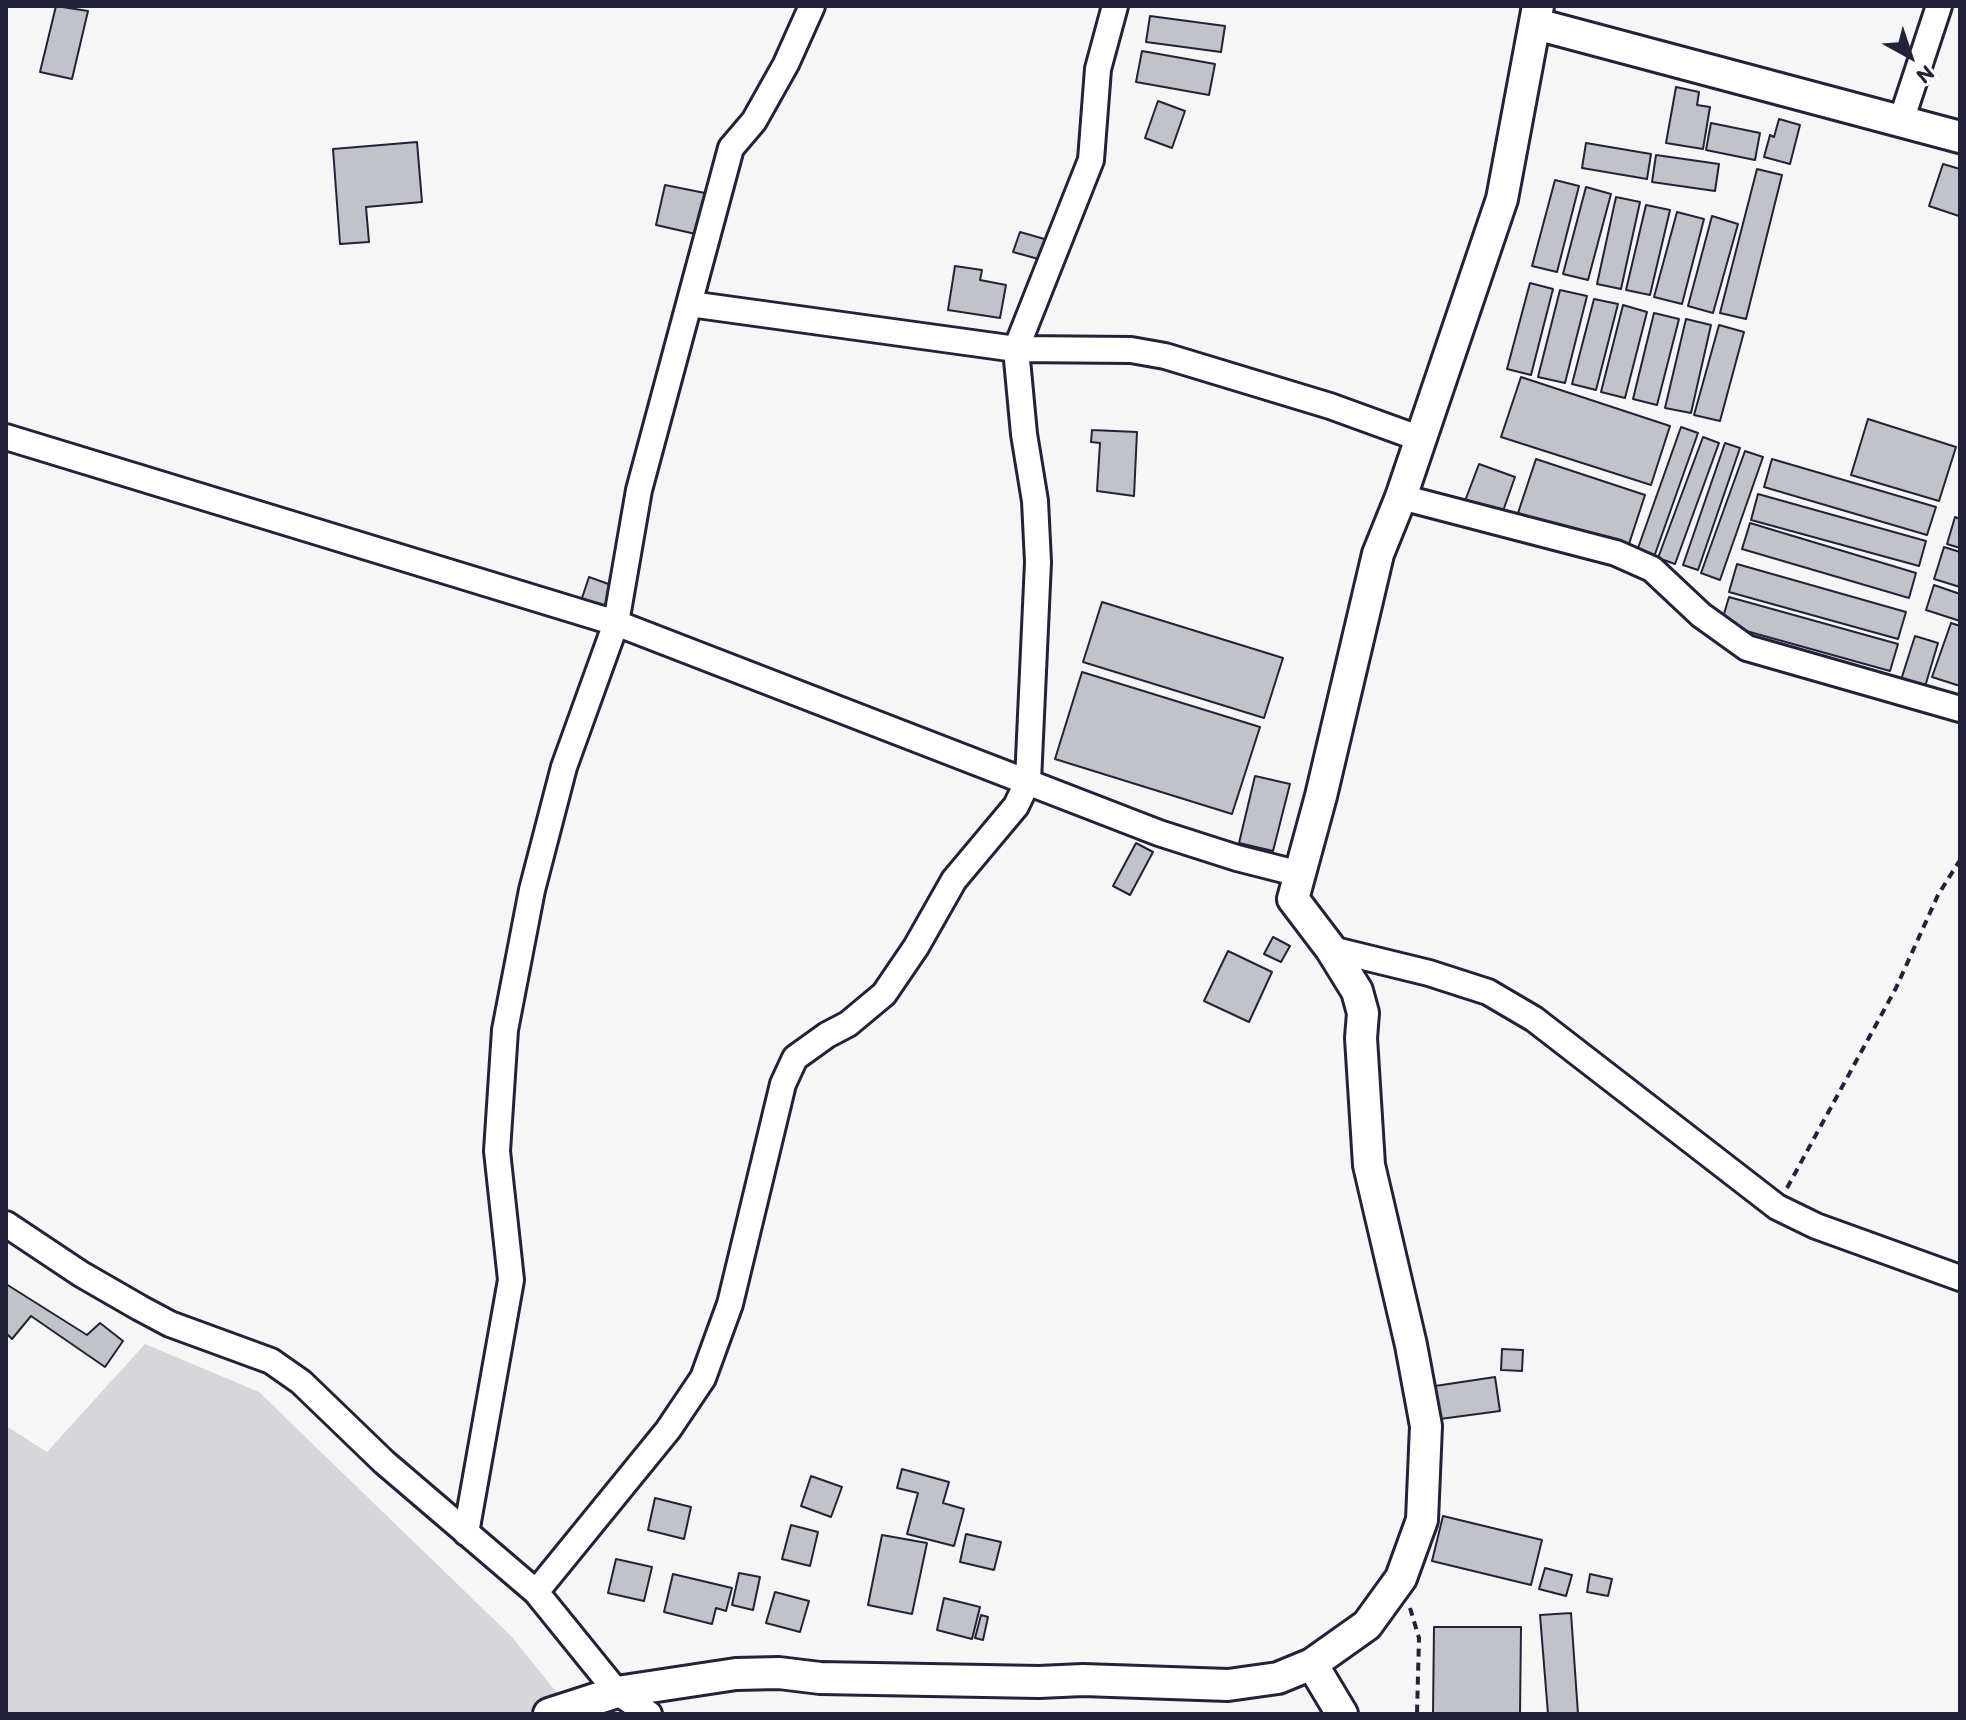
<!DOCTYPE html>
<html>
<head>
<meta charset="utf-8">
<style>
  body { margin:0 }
  #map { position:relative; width:1966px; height:1720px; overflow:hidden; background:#f6f6f7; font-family:Itim,sans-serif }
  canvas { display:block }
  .frame { position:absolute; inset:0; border:8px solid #22223b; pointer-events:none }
  .north { position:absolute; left:1870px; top:16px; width:80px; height:80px; -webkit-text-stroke:6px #fff; paint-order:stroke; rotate:140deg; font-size:22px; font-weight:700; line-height:32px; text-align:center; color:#22223b }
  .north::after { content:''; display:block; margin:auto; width:28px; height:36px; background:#22223b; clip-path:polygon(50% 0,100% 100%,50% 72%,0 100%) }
</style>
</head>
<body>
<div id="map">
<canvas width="1966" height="1720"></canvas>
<div class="frame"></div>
<div class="north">N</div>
</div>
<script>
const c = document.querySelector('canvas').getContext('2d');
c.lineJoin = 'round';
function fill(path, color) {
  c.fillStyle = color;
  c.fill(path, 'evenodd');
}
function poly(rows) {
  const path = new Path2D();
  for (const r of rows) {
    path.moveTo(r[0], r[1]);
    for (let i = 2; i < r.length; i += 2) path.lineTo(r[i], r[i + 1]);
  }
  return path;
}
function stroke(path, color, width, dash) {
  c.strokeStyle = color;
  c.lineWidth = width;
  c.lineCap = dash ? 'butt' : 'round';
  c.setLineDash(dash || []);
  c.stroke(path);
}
fill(poly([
  [145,1344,259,1392,512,1637,574,1714,6,1714,6,1426,47,1452]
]), '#d7d7db');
const building = poly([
  [56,6,88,11,72,79,40,72,56,6],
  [1150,16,1225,26,1221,52,1146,42,1150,16],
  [1142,51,1215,64,1209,95,1136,82,1142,51],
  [1676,87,1699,92,1697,105,1710,107,1703,149,1666,143,1676,87],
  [1158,101,1185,111,1172,148,1145,138,1158,101],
  [1779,119,1800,125,1790,164,1764,157,1770,135,1774,137,1779,119],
  [1711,123,1760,133,1755,160,1706,150,1711,123],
  [417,142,422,202,366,207,369,242,340,244,333,149,417,142],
  [1586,143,1651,154,1647,179,1582,168,1586,143],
  [1656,155,1719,164,1715,191,1652,182,1656,155],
  [1943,164,1960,169,1959,216,1929,206,1943,164],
  [1757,169,1782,175,1746,319,1720,313,1757,169],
  [1555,180,1579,186,1557,272,1532,266,1555,180],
  [665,185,710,194,700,235,656,225,665,185],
  [1586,187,1611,194,1588,280,1563,274,1586,187],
  [1616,197,1640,202,1621,289,1597,284,1616,197],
  [1646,205,1670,210,1650,295,1626,290,1646,205],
  [1677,212,1704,219,1682,304,1654,297,1677,212],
  [1712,216,1738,224,1713,313,1688,306,1712,216],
  [1020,232,1048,240,1042,260,1013,252,1020,232],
  [955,266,982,270,980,280,1006,285,1000,318,948,310,955,266],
  [1530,283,1553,289,1531,375,1507,369,1530,283],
  [1560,290,1587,296,1565,383,1538,377,1560,290],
  [1594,299,1618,304,1596,390,1572,384,1594,299],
  [1623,305,1647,312,1625,398,1601,392,1623,305],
  [1654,313,1679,319,1657,405,1633,399,1654,313],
  [1686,319,1711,325,1691,413,1665,408,1686,319],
  [1719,325,1744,332,1720,421,1694,415,1719,325],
  [1521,377,1670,426,1651,485,1501,437,1521,377],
  [1868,419,1956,447,1939,501,1851,475,1868,419],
  [1681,427,1698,433,1654,557,1637,551,1681,427],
  [1092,430,1137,432,1134,496,1097,491,1100,443,1091,442,1092,430],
  [1703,437,1719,443,1675,564,1658,558,1703,437],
  [1725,443,1740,448,1698,570,1683,565,1725,443],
  [1745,451,1763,457,1720,580,1701,573,1745,451],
  [1536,459,1645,495,1627,550,1518,513,1536,459],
  [1772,459,1936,507,1927,535,1764,487,1772,459],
  [1479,464,1515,477,1502,514,1465,501,1479,464],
  [1758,494,1926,541,1919,566,1751,520,1758,494],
  [1955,517,1960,519,1960,548,1947,544,1955,517],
  [1750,523,1916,573,1909,598,1742,549,1750,523],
  [1944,547,1960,552,1960,587,1934,579,1944,547],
  [1737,564,1906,612,1898,639,1729,592,1737,564],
  [589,577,617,587,609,610,581,601,589,577],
  [1934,585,1960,594,1960,621,1926,610,1934,585],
  [1729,597,1898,644,1890,671,1721,624,1729,597],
  [1102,602,1283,658,1264,718,1083,662,1102,602],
  [1951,623,1960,626,1960,686,1932,677,1951,623],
  [1915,636,1938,643,1924,690,1900,683,1915,636],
  [1082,672,1260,727,1232,814,1055,759,1082,672],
  [1255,776,1290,784,1273,851,1239,843,1255,776],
  [1136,843,1153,852,1130,895,1113,886,1136,843],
  [1273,937,1290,946,1281,962,1264,954,1273,937],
  [1228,951,1272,972,1249,1022,1204,1001,1228,951],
  [6,1284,87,1335,100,1323,123,1341,105,1367,31,1316,12,1339,6,1333,6,1284],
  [1502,1349,1523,1350,1522,1371,1501,1370,1502,1349],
  [1495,1377,1500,1411,1440,1419,1435,1386,1495,1377],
  [902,1469,949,1482,943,1503,964,1509,954,1546,907,1534,918,1493,897,1488,902,1469],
  [811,1476,842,1487,831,1517,801,1506,811,1476],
  [655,1498,691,1507,684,1539,648,1530,655,1498],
  [1443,1516,1542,1540,1531,1585,1432,1561,1443,1516],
  [791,1525,818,1532,810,1566,782,1559,791,1525],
  [966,1534,1001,1542,994,1570,960,1562,966,1534],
  [882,1535,927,1543,912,1614,868,1605,882,1535],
  [616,1559,652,1567,644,1601,608,1593,616,1559],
  [1545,1568,1572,1575,1566,1596,1539,1589,1545,1568],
  [739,1573,760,1577,753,1610,732,1605,739,1573],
  [673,1574,732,1588,726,1611,716,1608,712,1624,664,1612,673,1574],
  [1590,1574,1612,1579,1608,1596,1587,1592,1590,1574],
  [775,1592,809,1601,800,1632,766,1623,775,1592],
  [944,1598,980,1607,972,1639,937,1630,944,1598],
  [1571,1613,1578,1714,1548,1714,1540,1615,1571,1613],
  [981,1615,988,1617,983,1640,975,1638,981,1615],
  [1434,1627,1521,1627,1520,1714,1433,1714,1434,1627]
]);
fill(building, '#c2c2c9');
stroke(building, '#22223b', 2);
const minor = poly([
  [1901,121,1939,6],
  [690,304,1016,349,1131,350,1165,356,1330,406,1421,439],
  [6,437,616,623,1159,833,1237,858,1300,874],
  [1401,497,1616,553,1652,569,1701,615,1747,648,1960,709],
  [1331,949,1429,973,1488,992,1534,1019,1777,1207,1816,1226,1960,1278],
  [6,1224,81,1274,140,1308,170,1324,271,1361,301,1382,384,1462,536,1592,617,1692,649,1714],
  [466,1533,511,1280,497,1151,505,1030,532,890,564,767,616,623,639,490,731,148,754,121,786,64,812,6],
  [536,1592,668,1430,703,1378,730,1304,783,1084,795,1058,827,1035,848,1024,884,994,916,947,954,880,1016,806,1028,781,1038,562,1035,501,1024,434,1016,349,1091,160,1098,69,1115,6]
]);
const tertiary = poly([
  [1536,24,1960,137],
  [1312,1664,1342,1714],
  [549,1714,617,1692,736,1674,779,1673,820,1678,1039,1682,1083,1680,1228,1685,1278,1678,1312,1664,1367,1625,1401,1578,1422,1520,1426,1426,1411,1345,1369,1165,1361,1038,1363,1013,1357,991,1331,949,1293,899,1321,796,1378,554,1401,497,1502,199,1538,6]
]);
stroke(minor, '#22223b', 30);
stroke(tertiary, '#22223b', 36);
stroke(poly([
  [1787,1188,1896,988,1938,895,1960,860],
  [1410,1608,1419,1638,1417,1714]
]), '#22223b', 4, [8, 6]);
stroke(minor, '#fff', 24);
stroke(tertiary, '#fff', 30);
</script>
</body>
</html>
